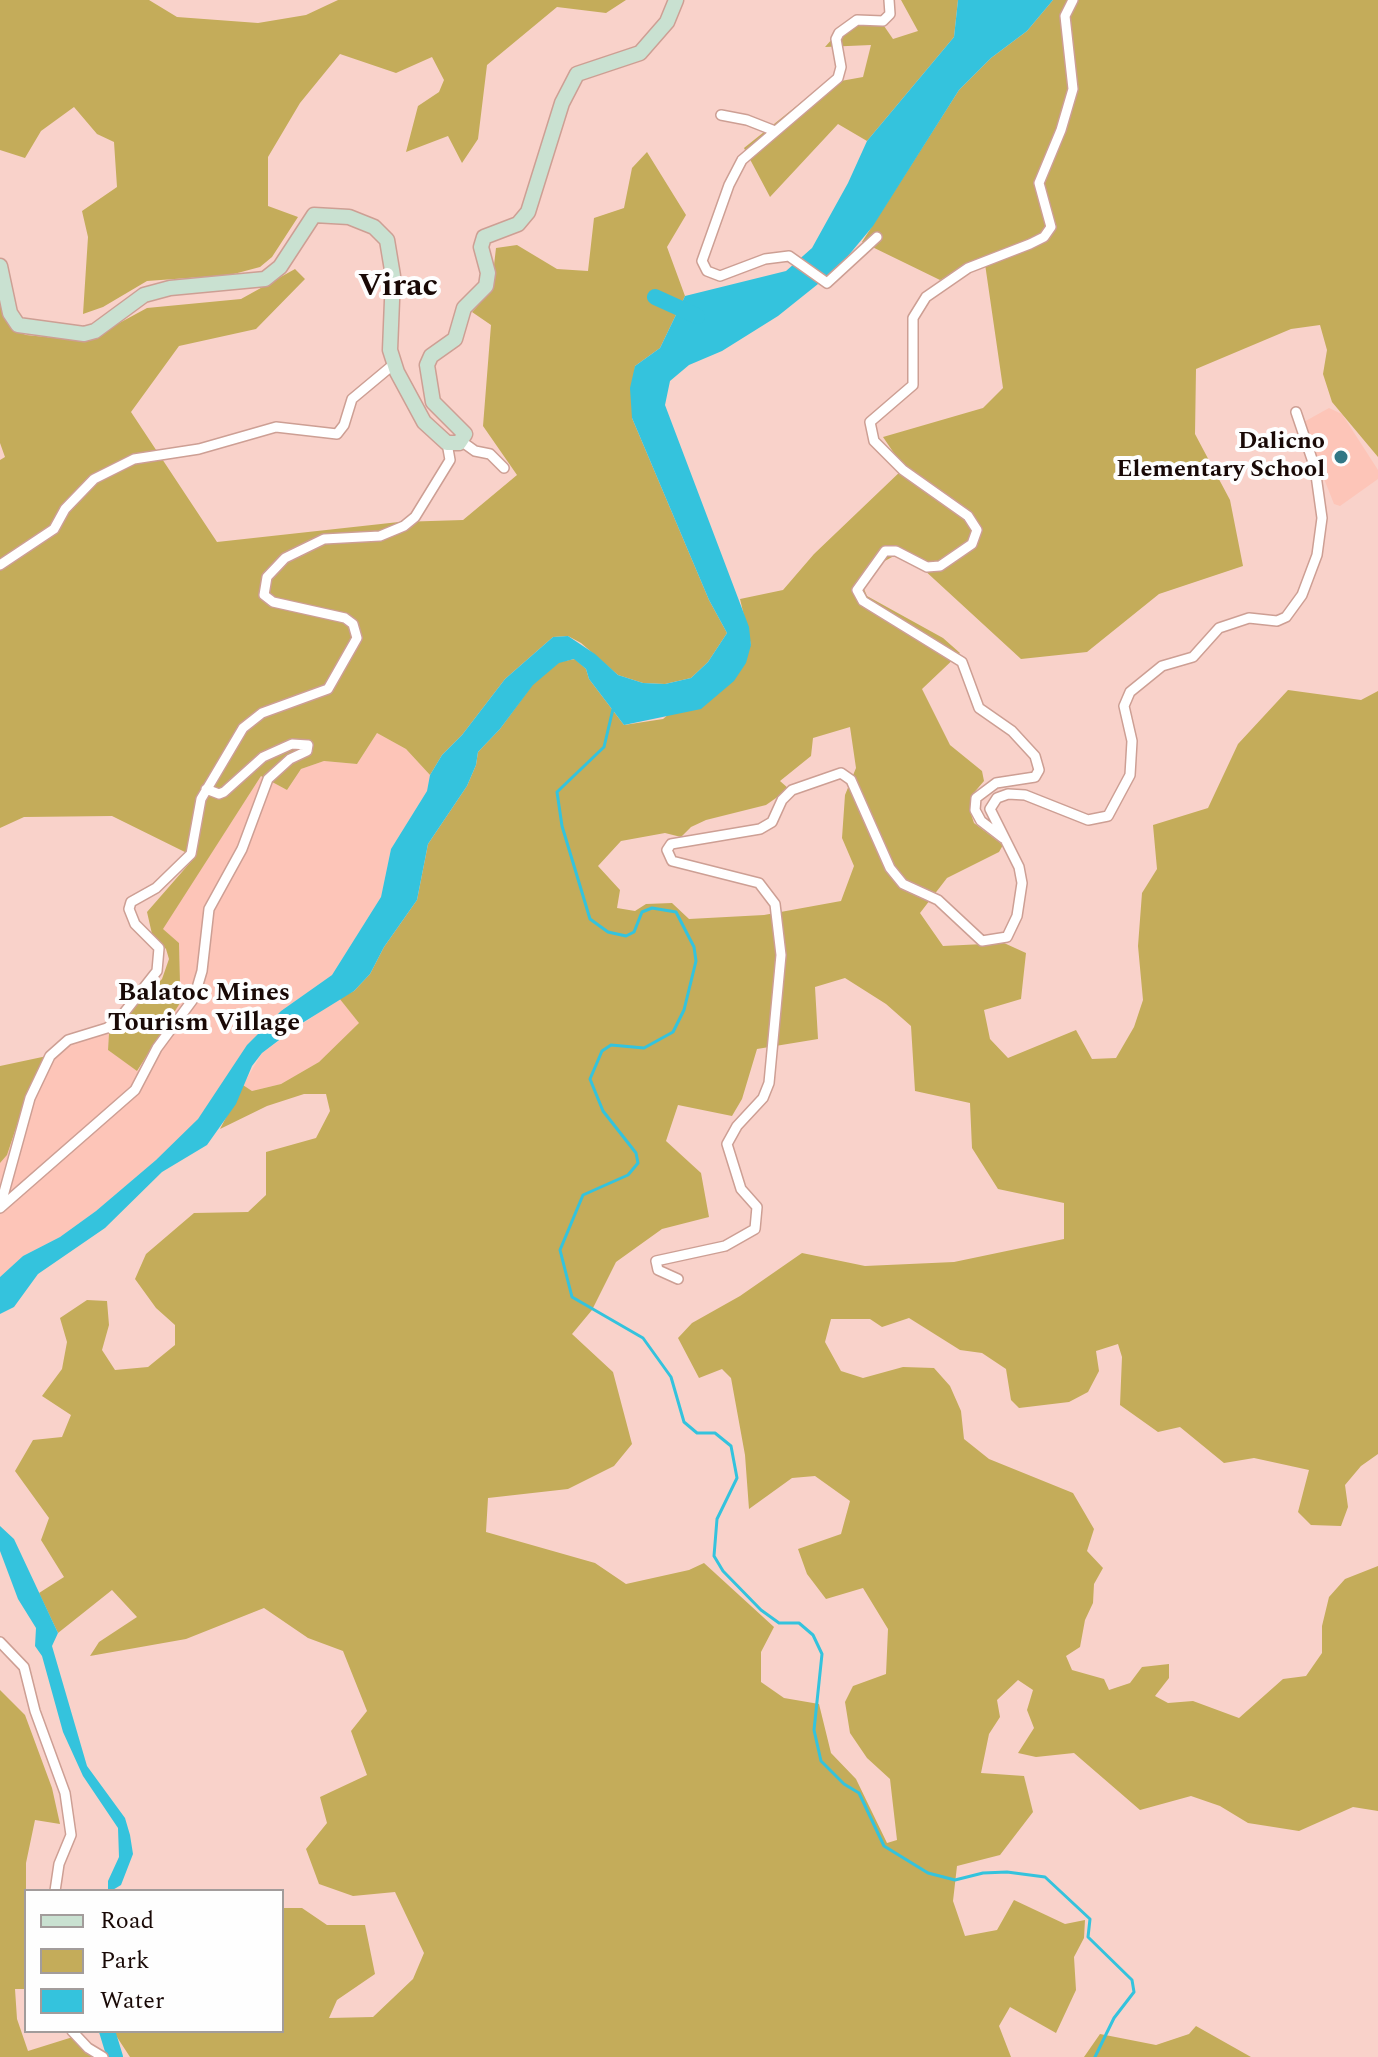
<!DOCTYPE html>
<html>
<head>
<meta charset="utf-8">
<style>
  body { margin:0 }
  #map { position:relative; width:1378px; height:2057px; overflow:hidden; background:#f9d2ca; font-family:Spectral,serif }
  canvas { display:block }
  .legend { position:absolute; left:24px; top:1889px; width:260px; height:144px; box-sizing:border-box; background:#fefefe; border:2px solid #a29c9b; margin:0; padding:10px 14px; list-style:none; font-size:24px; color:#190906 }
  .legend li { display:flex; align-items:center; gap:16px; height:40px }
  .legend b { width:40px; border:2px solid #a29c9b }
</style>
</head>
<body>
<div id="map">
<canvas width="1378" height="2057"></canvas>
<ul class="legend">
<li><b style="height:10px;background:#c9e1d1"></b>Road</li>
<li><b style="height:22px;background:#c4ac5a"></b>Park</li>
<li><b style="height:22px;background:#34c3dd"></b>Water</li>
</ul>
</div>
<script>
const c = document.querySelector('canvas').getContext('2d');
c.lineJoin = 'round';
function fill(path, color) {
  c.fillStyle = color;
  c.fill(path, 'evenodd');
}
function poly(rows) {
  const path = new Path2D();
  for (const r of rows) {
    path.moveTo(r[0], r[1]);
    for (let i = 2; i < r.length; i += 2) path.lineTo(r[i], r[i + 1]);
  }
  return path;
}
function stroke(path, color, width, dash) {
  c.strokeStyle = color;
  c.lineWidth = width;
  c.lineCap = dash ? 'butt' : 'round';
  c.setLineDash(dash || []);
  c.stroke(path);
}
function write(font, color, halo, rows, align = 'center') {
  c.font = font + ' Spectral,serif';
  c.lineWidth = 8;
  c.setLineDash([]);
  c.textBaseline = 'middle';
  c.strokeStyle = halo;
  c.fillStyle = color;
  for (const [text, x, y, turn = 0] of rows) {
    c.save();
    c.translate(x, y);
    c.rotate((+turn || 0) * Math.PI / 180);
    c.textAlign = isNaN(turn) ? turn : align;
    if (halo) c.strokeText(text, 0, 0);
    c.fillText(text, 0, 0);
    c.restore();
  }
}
fill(poly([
  [1329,408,1342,414,1378,470,1378,479,1340,506,1334,504,1302,423],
  [377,733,406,749,430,775,427,791,391,849,381,897,332,975,281,1011,188,1132,156,1160,96,1211,60,1237,23,1256,0,1277,0,1163,7,1155,28,1092,47,1056,67,1045,109,1033,108,1050,138,1071,180,984,179,943,162,929,261,776,287,790,301,769,324,761,357,764],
  [339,998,360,1023,319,1062,281,1084,252,1091,243,1085,262,1053]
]), '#fdc5b8');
fill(poly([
  [0,0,149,0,177,17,258,23,306,15,338,0,626,0,606,13,557,7,487,65,478,139,462,163,448,136,406,152,418,106,439,92,444,80,432,57,396,73,340,54,300,103,268,157,268,206,298,217,272,257,260,267,230,275,147,281,103,307,83,314,88,237,82,211,117,187,114,142,97,134,74,107,41,131,25,158,0,150],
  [901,0,958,0,954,37,867,141,838,124,770,197,744,148,824,84,863,77,871,45,825,47,848,21,882,23,893,39,918,31],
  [1053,0,1378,0,1378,457,1332,402,1323,374,1327,350,1320,325,1291,329,1196,369,1195,434,1230,500,1243,566,1159,594,1087,652,1021,659,922,568,894,556,881,563,864,589,867,596,943,638,960,653,922,689,950,745,982,771,984,781,972,795,970,811,974,823,1003,845,999,852,947,878,920,913,943,946,1004,943,1026,953,1021,999,984,1010,990,1039,1008,1058,1076,1030,1092,1059,1116,1058,1134,1027,1143,1000,1138,946,1142,893,1157,869,1153,825,1208,808,1238,744,1288,690,1361,700,1378,691,1378,1454,1361,1466,1345,1485,1348,1507,1341,1526,1311,1525,1298,1512,1309,1470,1254,1458,1224,1463,1180,1427,1158,1432,1120,1405,1122,1357,1118,1344,1096,1351,1099,1371,1088,1392,1069,1402,1019,1408,1011,1400,1006,1369,982,1353,960,1350,909,1318,882,1327,870,1319,831,1319,825,1342,841,1371,863,1378,903,1367,934,1368,950,1386,961,1411,964,1439,989,1459,1073,1493,1094,1529,1087,1551,1103,1568,1094,1584,1093,1603,1085,1620,1080,1647,1066,1656,1072,1670,1104,1679,1109,1690,1130,1683,1142,1667,1169,1664,1169,1678,1155,1696,1168,1703,1193,1701,1239,1718,1283,1679,1306,1676,1322,1653,1322,1626,1329,1597,1345,1579,1378,1566,1378,1811,1353,1807,1299,1831,1248,1823,1220,1806,1191,1796,1140,1810,1074,1753,1036,1757,1018,1753,1034,1728,1027,1710,1033,1690,1018,1680,997,1700,1000,1717,989,1734,981,1773,1024,1776,1033,1812,1000,1855,957,1866,953,1901,965,1936,997,1930,1014,1900,1065,1924,1085,1920,1084,1938,1074,1957,1076,1990,1056,2033,1010,2007,999,2026,1011,2057,130,2057,113,2031,282,2031,282,1908,302,1908,327,1925,365,1925,375,1974,337,2000,329,2018,373,2017,413,1979,424,1953,395,1892,353,1896,319,1884,306,1849,327,1823,320,1797,367,1775,351,1731,367,1711,343,1651,308,1638,264,1608,186,1639,90,1656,99,1642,137,1617,112,1590,58,1633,39,1593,64,1577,41,1540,49,1518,15,1471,33,1440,62,1437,71,1415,42,1396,62,1369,67,1342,60,1318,87,1300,107,1301,109,1325,102,1350,115,1370,148,1367,175,1345,175,1325,156,1308,135,1279,146,1254,194,1213,248,1212,266,1195,266,1152,316,1138,330,1111,326,1094,304,1094,267,1106,220,1129,243,1085,252,1091,281,1084,319,1062,359,1023,339,998,354,991,370,974,384,947,417,900,428,844,467,786,476,765,478,752,500,729,533,684,559,662,575,659,586,669,589,679,624,725,663,719,751,645,740,599,783,590,814,554,904,468,883,437,983,408,1003,388,984,257,940,280,862,242,959,90,991,58,1027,31],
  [850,727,856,768,845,795,842,838,854,866,841,901,764,915,689,919,672,903,646,904,635,911,617,908,620,890,598,866,621,841,665,833,681,837,691,827,706,820,766,805,789,789,780,781,811,756,813,738],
  [845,978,886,1004,911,1026,915,1091,970,1103,972,1148,998,1189,1064,1203,1064,1239,954,1262,865,1266,802,1253,740,1296,692,1323,678,1338,699,1378,722,1369,731,1378,745,1455,749,1509,792,1478,815,1476,850,1501,841,1534,798,1549,807,1574,826,1599,863,1588,888,1629,886,1674,853,1686,845,1702,850,1733,867,1758,890,1779,897,1840,887,1843,856,1779,831,1753,819,1704,784,1698,761,1682,761,1652,774,1627,704,1563,689,1570,626,1584,595,1563,486,1532,488,1498,568,1489,614,1466,632,1444,613,1372,572,1334,592,1310,616,1262,662,1229,709,1217,701,1173,666,1141,678,1105,732,1116,742,1099,757,1049,818,1039,815,987],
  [647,152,686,215,667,247,685,296,660,348,635,366,632,418,709,600,727,633,708,662,691,678,665,684,643,683,618,675,581,643,568,636,553,637,505,679,462,735,442,755,430,775,406,749,377,733,357,764,324,761,301,769,287,790,261,776,163,929,179,943,180,983,187,992,137,1071,108,1050,109,1033,162,979,169,959,166,949,152,934,147,912,195,857,112,816,24,817,0,828,0,460,5,457,0,443,0,287,4,316,12,329,26,335,86,341,147,308,241,299,295,269,305,279,256,329,179,346,131,412,217,542,399,522,463,520,517,475,483,426,491,325,472,312,491,291,496,248,517,245,557,269,588,271,594,218,624,208,632,168],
  [47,1056,28,1092,7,1155,0,1163,0,1066],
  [0,1690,25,1715,52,1788,60,1824,35,1820,26,1863,26,1989,15,1989,17,2019,28,2051,76,2036,99,2057,0,2057],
  [1196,2026,1251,2057,1084,2057,1100,2034,1156,2045,1189,2034]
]), '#c4ac5a');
fill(poly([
  [958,0,1053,0,1027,31,991,58,959,90,873,226,838,268,778,316,722,351,689,365,670,381,665,405,749,627,751,645,746,663,734,681,701,709,624,725,589,679,586,669,574,659,559,663,533,685,500,729,478,752,476,765,467,786,428,844,417,900,384,947,370,974,354,991,299,1025,262,1053,252,1066,236,1104,207,1145,162,1172,105,1228,38,1274,14,1307,0,1314,0,1277,23,1256,60,1237,96,1211,156,1160,198,1119,247,1045,281,1011,332,975,381,897,391,849,427,791,430,775,442,755,462,735,505,679,553,637,568,636,595,654,618,675,643,683,665,684,691,678,708,662,727,633,709,600,632,418,630,388,635,366,660,348,685,296,786,271,812,248,848,183,867,141,954,37],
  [0,1526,14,1539,58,1633,52,1646,87,1766,125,1818,130,1835,133,1854,121,1885,111,1891,108,1891,108,1881,119,1857,118,1828,83,1776,63,1732,42,1656,35,1646,36,1628,18,1599,0,1551]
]), '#34c3dd');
stroke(poly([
  [613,709,604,747,557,792,562,826,590,919,608,932,626,936,634,932,642,912,652,908,676,912,694,947,696,961,684,1010,673,1032,644,1048,611,1045,602,1051,590,1079,603,1111,636,1153,638,1163,628,1175,583,1195,560,1250,572,1297,643,1338,671,1377,684,1422,697,1433,715,1433,731,1446,737,1478,717,1519,714,1556,723,1571,761,1610,779,1623,799,1623,813,1635,822,1654,814,1730,821,1761,844,1784,859,1793,884,1846,928,1873,955,1880,983,1873,1007,1872,1045,1877,1090,1919,1088,1937,1132,1980,1134,1992,1114,2018,1095,2057]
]), '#34c3dd', 3);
stroke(poly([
  [655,297,697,316],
  [107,2031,115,2057]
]), '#34c3dd', 16);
const minor = poly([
  [721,115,747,120,775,131],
  [877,237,827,283,789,256,765,259,720,276,707,271,702,261,729,185,742,160,838,78,841,67,836,39,839,33,857,20,883,21,890,14,889,0],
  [461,441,475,451,490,454,504,468],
  [0,565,54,529,65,509,94,479,134,459,199,449,276,427,337,434,344,425,352,399,394,364],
  [1003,838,981,821,975,810,976,798,996,783,1035,777,1039,770,1035,756,1012,731,979,708,962,662,863,601,857,590,885,551,896,551,927,567,940,566,972,544,977,530,968,516,903,470,874,441,870,422,913,385,913,318,926,297,968,268,1030,244,1044,237,1051,227,1039,183,1061,130,1073,89,1065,16,1073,0],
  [0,1207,30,1098,50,1056,68,1040,107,1028,120,1018,157,971,159,948,135,924,129,909,131,902,156,888,191,854,201,799,243,728,262,713,328,689,357,638,353,624,345,618,273,602,264,595,267,577,285,558,324,539,380,536,404,526,415,517,450,460,447,443],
  [0,1208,135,1090,157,1048,194,998,202,971,209,909,242,849,268,779,290,759,307,751,308,745,292,744,263,757,224,792,219,794,206,789],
  [678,1279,658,1270,656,1261,725,1246,755,1229,757,1207,741,1189,727,1144,737,1126,763,1098,769,1083,781,955,775,904,759,883,672,861,667,850,671,844,760,829,772,822,782,800,792,790,841,773,851,780,890,868,903,884,938,900,982,941,1007,937,1017,916,1022,883,1019,867,990,809,997,798,1008,794,1025,795,1088,820,1108,816,1130,775,1132,741,1124,706,1130,692,1162,666,1193,657,1219,628,1249,618,1277,621,1286,617,1302,595,1317,555,1322,518,1315,468,1296,412],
  [0,1642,24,1667,35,1711,65,1793,71,1835,59,1864,55,1891],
  [72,2031,88,2048,103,2057]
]);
const secondary = poly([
  [0,266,10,313,18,325,84,334,95,331,144,295,170,288,265,279,280,267,314,215,349,217,374,227,387,240,393,276,390,350,397,372,424,422,447,443,459,443,465,434,433,402,427,365,431,356,455,339,464,308,486,286,488,273,481,247,484,237,518,224,528,212,562,103,577,74,640,53,667,22,676,0]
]);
stroke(minor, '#cd9f94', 12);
stroke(secondary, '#cd9f94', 17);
stroke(minor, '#fff', 9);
stroke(secondary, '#c9e1d1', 14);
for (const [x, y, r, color] of [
  [1341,457,8,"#327785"]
]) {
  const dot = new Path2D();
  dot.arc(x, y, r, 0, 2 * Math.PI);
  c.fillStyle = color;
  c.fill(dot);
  stroke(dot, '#fefefe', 3);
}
write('bold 24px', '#190906', '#fefefe', [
  ["Dalicno",1325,443],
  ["Elementary School",1325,471]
], 'right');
write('bold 26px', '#190906', '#fefefe', [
  ["Balatoc Mines",204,995],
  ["Tourism Village",204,1025]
]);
write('bold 32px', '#190906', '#fefefe', [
  ["Virac",398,289]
]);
</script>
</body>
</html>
